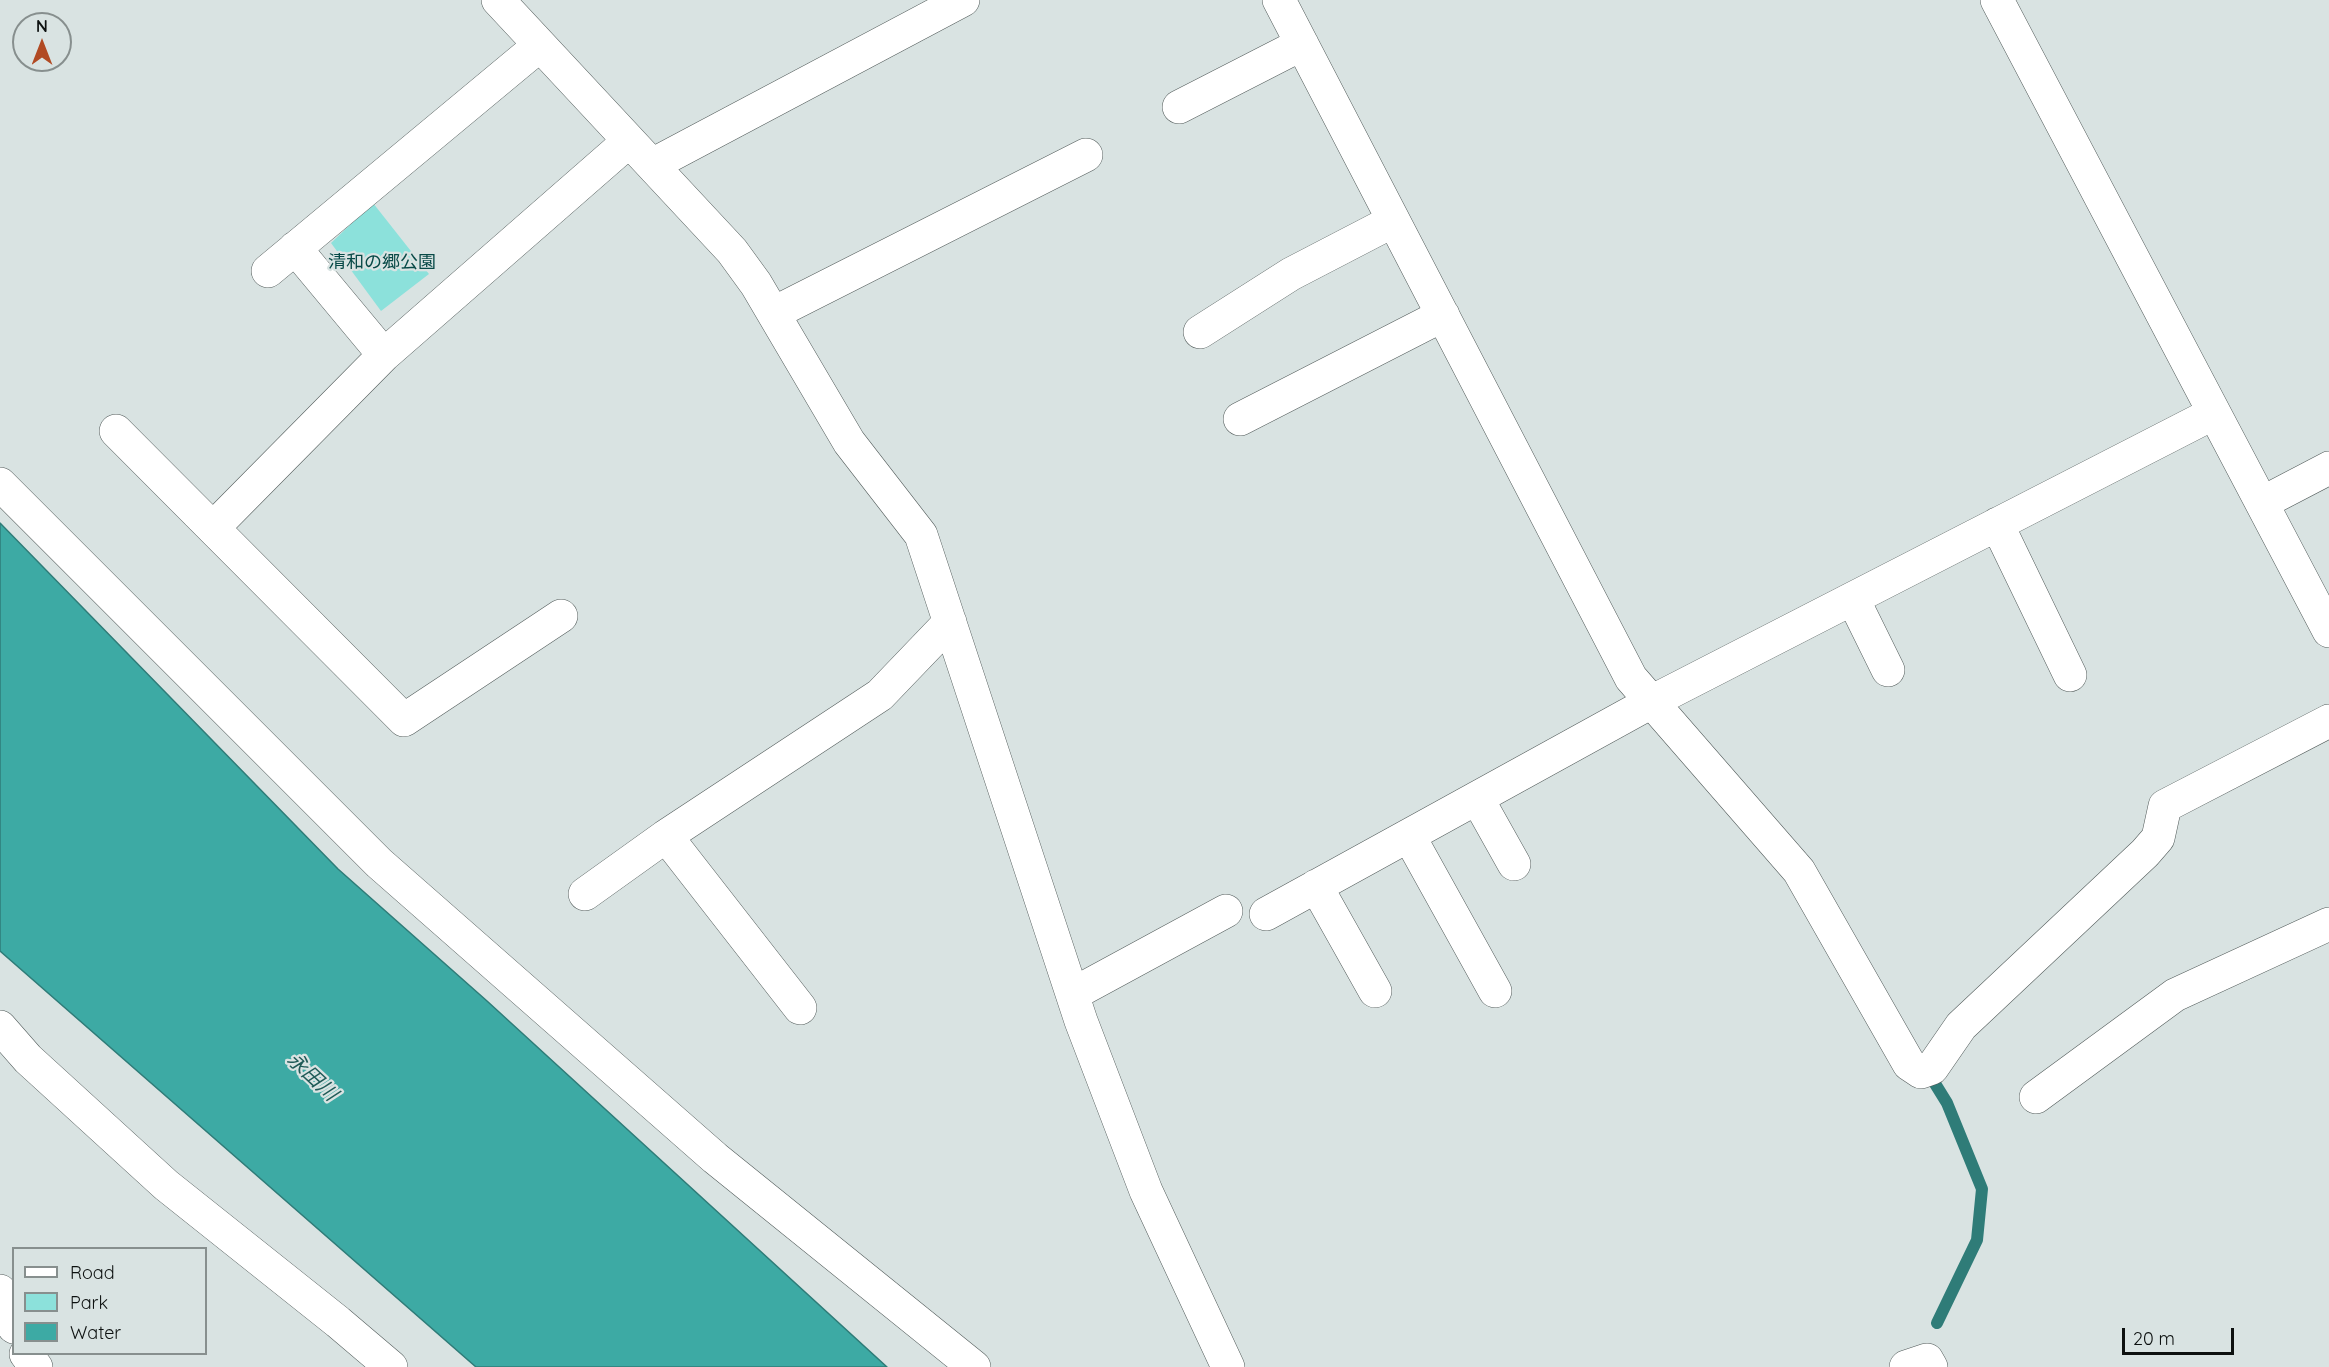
<!DOCTYPE html>
<html>
<head>
<meta charset="utf-8">
<style>
  body { margin:0 }
  #map { position:relative; width:2329px; height:1367px; overflow:hidden; background:#d9e3e2; font-family:Quicksand,sans-serif }
  canvas { display:block }
  .legend { position:absolute; left:12px; top:1247px; width:195px; height:108px; box-sizing:border-box; background:#d9e3e2; border:2px solid #878f8e; margin:0; padding:8px 10px; list-style:none; font-size:18px; color:#0d1110 }
  .legend li { display:flex; align-items:center; gap:12px; height:30px }
  .legend b { width:30px; border:2px solid #878f8e }
  .north { position:absolute; left:12px; top:12px; width:60px; height:60px; box-sizing:border-box; background:#d9e3e2; border:2px solid #878f8e; border-radius:50%; rotate:0deg; font-size:16px; font-weight:700; line-height:24px; text-align:center; color:#0d1110 }
  .north::after { content:''; display:block; margin:auto; width:21px; height:27px; background:#b14a23; clip-path:polygon(50% 0,100% 100%,50% 72%,0 100%) }
  .scale { position:absolute; left:2122px; top:1328px; width:112px; height:27px; box-sizing:border-box; border:3px solid #0d1110; border-top:0; padding-left:8px; font-size:18px; line-height:21px; white-space:nowrap; color:#0d1110; -webkit-text-stroke:4px #d9e3e2; paint-order:stroke }
</style>
</head>
<body>
<div id="map">
<canvas width="2329" height="1367"></canvas>
<ul class="legend">
<li><b style="height:8px;background:#fff"></b>Road</li>
<li><b style="height:16px;background:#8ce1db"></b>Park</li>
<li><b style="height:16px;background:#3daaa4"></b>Water</li>
</ul>
<div class="north">N</div>
<div class="scale">20 m</div>
</div>
<script>
const c = document.querySelector('canvas').getContext('2d');
c.lineJoin = 'round';
function fill(path, color) {
  c.fillStyle = color;
  c.fill(path, 'evenodd');
}
function poly(rows) {
  const path = new Path2D();
  for (const r of rows) {
    path.moveTo(r[0], r[1]);
    for (let i = 2; i < r.length; i += 2) path.lineTo(r[i], r[i + 1]);
  }
  return path;
}
function stroke(path, color, width, dash) {
  c.strokeStyle = color;
  c.lineWidth = width;
  c.lineCap = dash ? 'butt' : 'round';
  c.setLineDash(dash || []);
  c.stroke(path);
}
function write(font, color, halo, rows, align = 'center') {
  c.font = font + ' Quicksand,"Noto Sans JP",sans-serif';
  c.lineWidth = 4.5;
  c.setLineDash([]);
  c.textBaseline = 'middle';
  c.strokeStyle = halo;
  c.fillStyle = color;
  for (const [text, x, y, turn = 0] of rows) {
    c.save();
    c.translate(x, y);
    c.rotate((+turn || 0) * Math.PI / 180);
    c.textAlign = isNaN(turn) ? turn : align;
    if (halo) c.strokeText(text, 0, 0);
    c.fillText(text, 0, 0);
    c.restore();
  }
}
fill(poly([
  [373,203,429,274,381,311,331,243]
]), '#8ce1db');
const water = poly([
  [0,523,338,869,487,1001,887,1367,476,1367,0,951,0,523]
]);
fill(water, '#3daaa4');
stroke(water, '#2f7c78', 1.5);
stroke(poly([
  [1934,1082,1947,1103,1982,1189,1977,1240,1937,1323]
]), '#2f7c78', 12);
const minor = poly([
  [498,0,732,251,756,284,849,442,921,535,1081,1021,1146,1191,1228,1367],
  [1279,0,1631,678,1799,871,1909,1064,1921,1072,1932,1068,1961,1026,2145,853,2158,838,2165,806,2329,721],
  [1997,0,2329,631],
  [1179,107,1302,44],
  [652,165,963,0],
  [295,248,384,355],
  [268,271,540,45],
  [774,313,1086,155],
  [1200,332,1291,274,1393,221],
  [1240,419,1443,315],
  [116,431,404,720,561,616],
  [0,484,379,863,715,1158,974,1367],
  [2262,503,2329,468],
  [1997,524,2070,675],
  [213,528,384,355,629,141],
  [1853,599,1888,670],
  [1477,798,1514,864],
  [666,836,800,1008],
  [1409,836,1495,991],
  [1316,886,1375,991],
  [585,894,666,836,880,695,950,622],
  [1266,914,1653,701,2214,413],
  [1073,994,1226,911],
  [0,1027,28,1059,166,1185,338,1322,391,1367],
  [2036,1097,2175,995,2329,924],
  [0,1291,4,1307,14,1327],
  [26,1354,36,1367],
  [1906,1367,1927,1360,1931,1367]
]);
stroke(minor, '#535c5b', 34);
stroke(minor, '#fff', 33);
write('18px', '#084a47', '#d9e3e2', [
  ["清和の郷公園",382,263]
]);
write('italic 20px', '#205b58', '#d9e3e2', [
  ["永田川",312,1077,43]
]);
</script>
</body>
</html>
